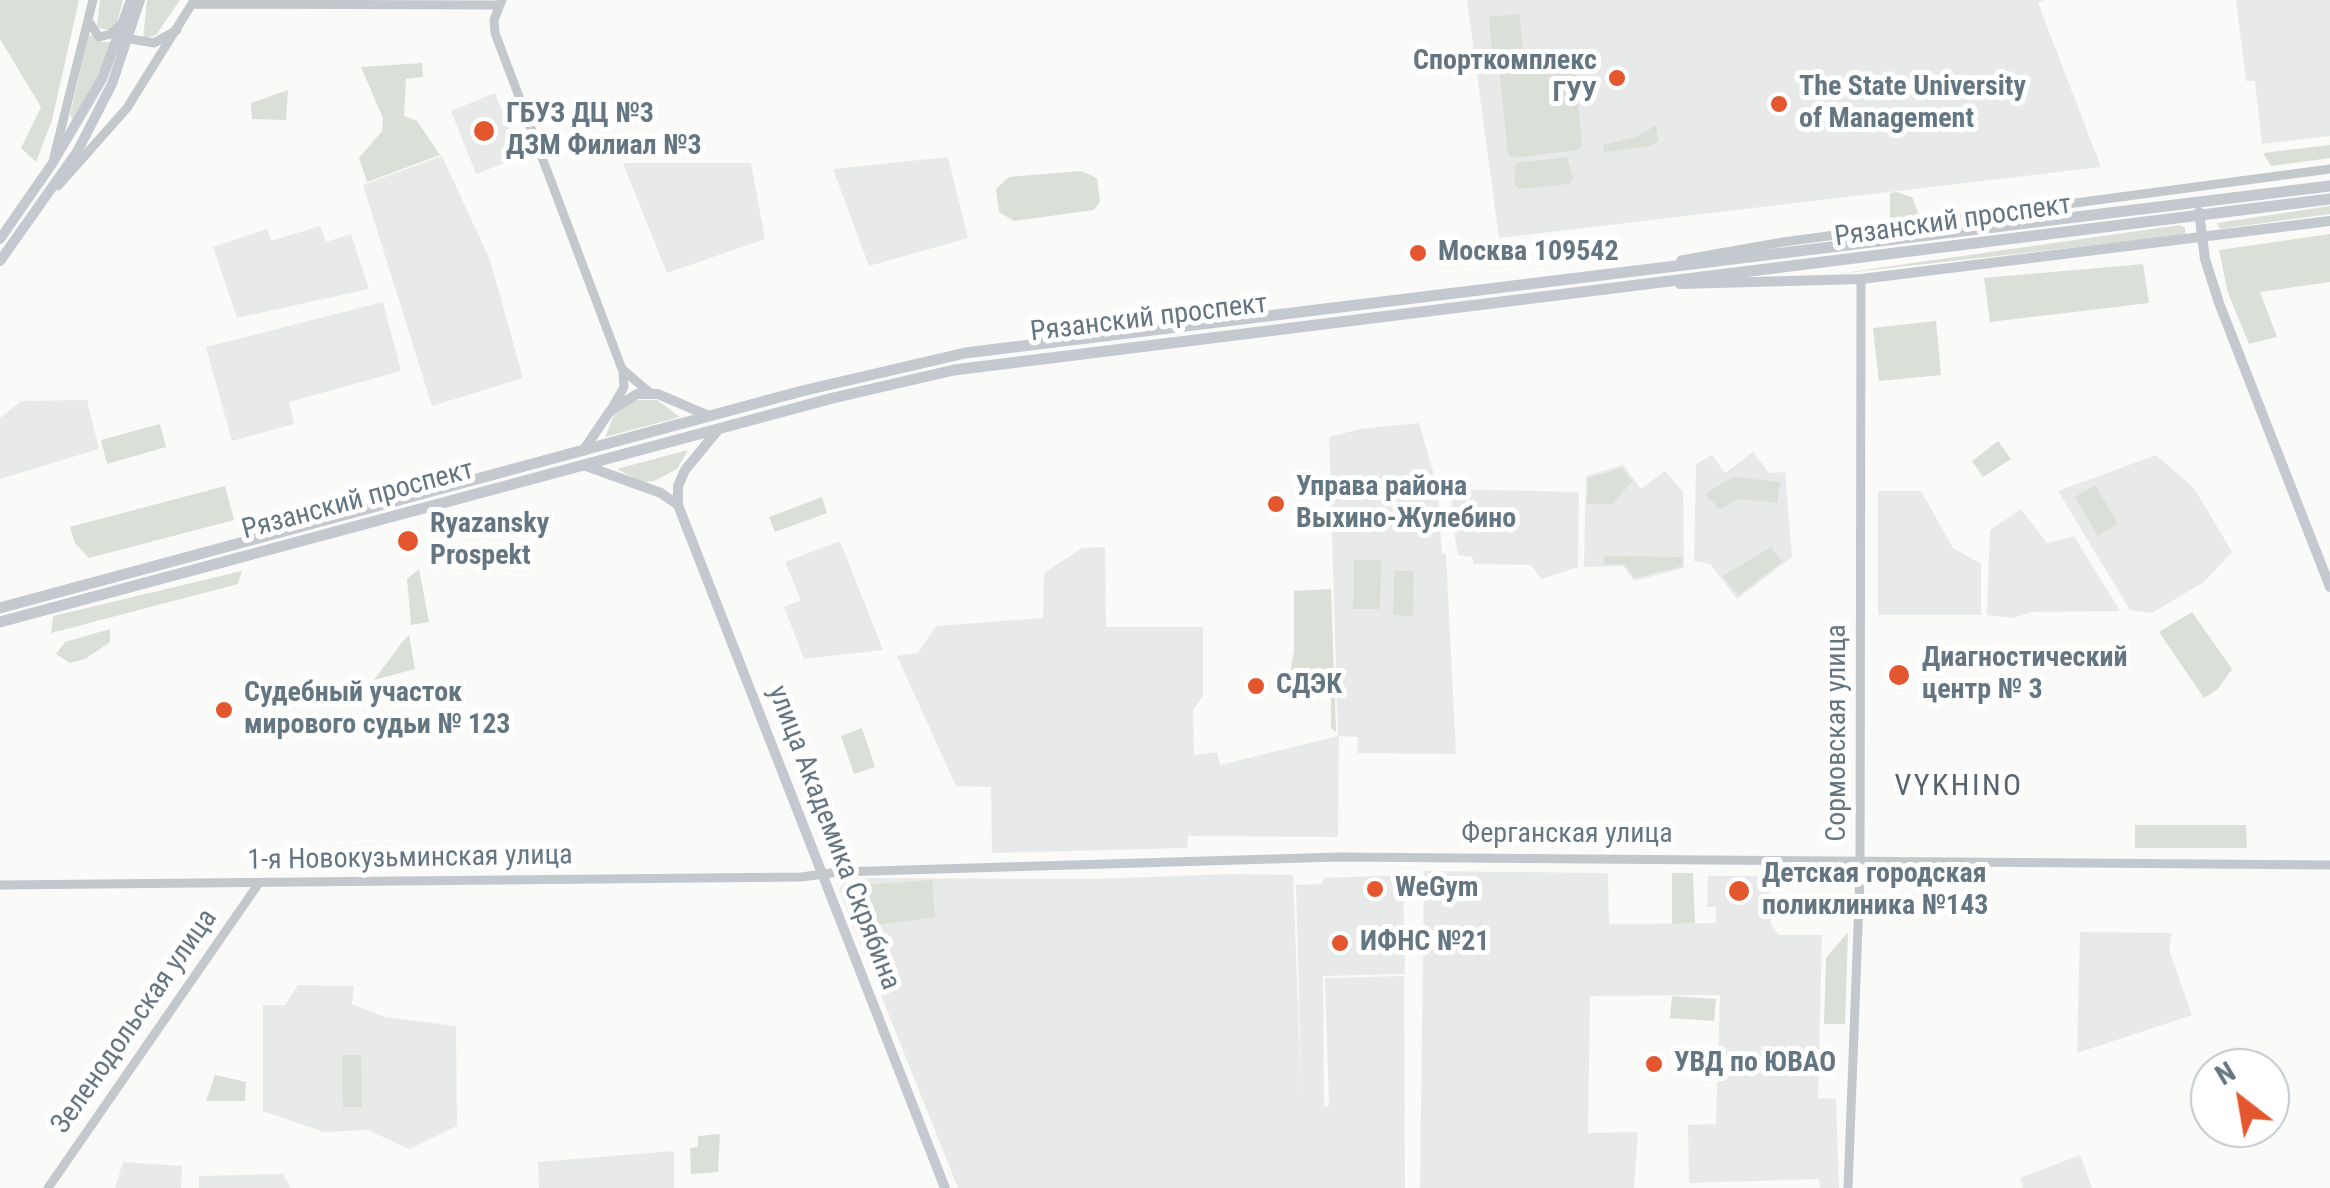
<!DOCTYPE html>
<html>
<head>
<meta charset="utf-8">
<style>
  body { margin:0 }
  #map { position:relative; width:2330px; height:1188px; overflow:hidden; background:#fafaf8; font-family:"Roboto Condensed",sans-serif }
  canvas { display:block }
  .north { position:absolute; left:2190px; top:1048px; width:100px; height:100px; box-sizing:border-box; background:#fff; border:2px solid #c1c8cd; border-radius:50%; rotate:329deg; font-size:28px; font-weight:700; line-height:40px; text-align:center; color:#657683 }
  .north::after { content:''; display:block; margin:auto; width:35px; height:45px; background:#e4572e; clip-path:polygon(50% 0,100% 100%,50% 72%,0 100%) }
</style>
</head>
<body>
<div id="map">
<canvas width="2330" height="1188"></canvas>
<div class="north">N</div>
</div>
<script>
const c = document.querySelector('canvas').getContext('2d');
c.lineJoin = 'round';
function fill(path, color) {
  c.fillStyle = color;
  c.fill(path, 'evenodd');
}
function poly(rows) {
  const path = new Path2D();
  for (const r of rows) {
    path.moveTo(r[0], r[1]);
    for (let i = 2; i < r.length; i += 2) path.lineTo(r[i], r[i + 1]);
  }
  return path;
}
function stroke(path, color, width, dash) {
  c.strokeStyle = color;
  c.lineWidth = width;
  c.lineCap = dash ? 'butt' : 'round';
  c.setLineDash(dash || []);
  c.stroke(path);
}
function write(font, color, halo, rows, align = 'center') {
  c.font = font + ' "Roboto Condensed",sans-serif';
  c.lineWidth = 10;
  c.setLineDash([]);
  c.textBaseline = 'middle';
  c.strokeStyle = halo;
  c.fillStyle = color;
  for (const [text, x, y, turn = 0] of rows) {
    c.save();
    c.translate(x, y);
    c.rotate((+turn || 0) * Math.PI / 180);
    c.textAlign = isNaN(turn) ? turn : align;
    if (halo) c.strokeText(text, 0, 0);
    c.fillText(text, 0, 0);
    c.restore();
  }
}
fill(poly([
  [1467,0,2044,0,2038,3,2101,167,1499,238],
  [2236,0,2330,0,2330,136,2262,144,2255,81,2246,81],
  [495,93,520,157,476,174,451,111],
  [442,156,490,260,523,378,432,406,363,185],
  [948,157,968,238,869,266,833,169],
  [623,163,751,163,765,239,667,273],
  [320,226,326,242,351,234,369,289,237,318,213,247,267,229,271,241],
  [383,302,401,371,289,402,294,424,232,441,206,347],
  [87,400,99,449,0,479,0,418,21,401],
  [1419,423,1437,485,1442,553,1446,554,1456,754,1357,753,1358,737,1339,736,1338,837,1188,836,1187,848,992,853,991,787,956,786,897,656,918,653,936,626,1043,618,1044,573,1082,548,1105,547,1106,627,1203,627,1203,696,1193,710,1194,755,1217,752,1220,765,1338,736,1329,437,1360,429],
  [1753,452,1769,473,1785,472,1792,557,1737,599,1710,564,1694,561,1696,464,1712,455,1725,473],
  [2156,455,2194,488,2232,552,2204,582,2152,613,2130,610,2058,491],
  [1623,465,1641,489,1665,471,1683,492,1684,568,1634,581,1623,566,1584,567,1586,476],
  [1452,489,1579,492,1578,567,1541,579,1531,565,1474,564,1472,557,1458,555,1451,514],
  [1878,491,1921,491,1953,548,1981,564,1981,615,1878,615],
  [2021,509,2047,543,2074,536,2120,611,2031,612,2013,618,1987,615,1990,530],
  [840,541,883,650,804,659,784,607,801,600,785,562],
  [1424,871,1608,873,1609,924,1716,923,1716,907,1707,907,1708,876,1769,876,1771,924,1779,935,1822,935,1818,1098,1836,1099,1839,1188,1820,1188,1819,1179,1689,1183,1688,1125,1716,1124,1720,995,1590,996,1588,1133,1638,1132,1634,1188,1420,1188],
  [1231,874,1293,875,1302,1107,1296,885,1322,884,1323,878,1403,875,1405,974,1323,976,1324,1106,1329,1106,1325,978,1404,976,1405,1188,958,1188,839,890,846,878,1095,879],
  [2080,932,2172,933,2169,950,2192,1015,2077,1053],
  [298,985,354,986,352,1004,385,1017,456,1026,457,1126,409,1149,368,1130,324,1132,263,1111,263,1005,285,1005],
  [674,1151,674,1188,539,1188,538,1162],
  [2080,1155,2092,1188,2023,1188,2020,1178],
  [123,1162,182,1166,181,1188,115,1188],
  [283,1174,291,1188,199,1188,199,1176]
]), '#e8e9e9');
fill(poly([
  [0,0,79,0,52,120,36,162,21,148,41,107,0,39],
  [100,0,123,0,116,26,110,31,97,27],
  [147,0,180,0,156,35,143,39],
  [1519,14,1523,48,1492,51,1489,17],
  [89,34,101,42,111,42,97,79,73,120,70,115],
  [1569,55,1574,58,1582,144,1578,150,1512,158,1508,154,1499,68,1502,63],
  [422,63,423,77,406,79,404,116,417,121,440,155,367,182,359,158,382,131,383,118,361,67],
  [288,90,286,120,252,119,251,103],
  [1656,125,1658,141,1650,146,1604,152,1603,145,1639,136],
  [2330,145,2330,158,2271,166,2263,153],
  [1567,157,1573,178,1569,184,1519,189,1514,184,1516,163],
  [1081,171,1097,178,1100,202,1094,210,1014,221,999,212,996,189,1009,177],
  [1896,192,1912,197,1921,220,1890,223,1890,193],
  [2330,206,2330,214,2220,229,2217,223],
  [2180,225,2185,228,2185,235,1836,274],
  [2330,234,2330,282,2260,292,2277,337,2249,344,2228,293,2219,250],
  [2143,264,2149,303,1990,322,1984,278],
  [1936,321,1941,375,1879,381,1873,328],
  [635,400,657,400,680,417,605,437,614,415],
  [160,424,166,447,107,464,101,440],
  [1998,441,2011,459,1983,477,1972,461],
  [688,450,677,469,654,481,641,482,617,469],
  [1622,468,1632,481,1613,504,1587,504,1588,478],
  [1733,477,1780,482,1777,503,1738,499,1720,509,1705,494],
  [2095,485,2118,524,2098,536,2075,497],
  [225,486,234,520,89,558,75,543,70,527],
  [822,497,827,513,775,532,769,517],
  [1771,547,1782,562,1738,595,1723,576],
  [1604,556,1682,557,1682,566,1635,578,1624,564,1604,564],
  [1354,560,1381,560,1380,609,1353,609],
  [419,569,429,622,411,625,407,579],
  [242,571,238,584,51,633,53,616],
  [1394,571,1414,571,1413,616,1393,615],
  [1331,589,1336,732,1331,728,1331,684,1312,687,1309,681,1291,687,1289,680,1294,651,1294,591],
  [2192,612,2232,669,2218,689,2204,698,2159,632],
  [110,629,110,642,85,659,70,663,56,654,65,642],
  [409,635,415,669,374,680,403,641],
  [862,728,875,767,854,774,841,736],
  [2135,825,2246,825,2247,848,2135,848],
  [1672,873,1693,873,1695,923,1672,924],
  [932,880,935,917,863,927,848,886],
  [1848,932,1845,1024,1824,1024,1826,958],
  [1672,996,1716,999,1714,1021,1670,1018],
  [342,1055,361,1055,362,1107,343,1107],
  [215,1075,246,1082,245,1101,206,1101],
  [720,1134,718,1172,691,1174,690,1148,698,1147,698,1136]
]), '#dadfd7');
stroke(poly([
  [502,0,494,20,495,33,622,369,650,393],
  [193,4,498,5],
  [89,22,99,37,111,34,121,24],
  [131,39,154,43,177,30],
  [54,157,93,0],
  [58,186,127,108,193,2],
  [1681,260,1783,242,2330,169],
  [612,408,624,387,623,372],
  [0,885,801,877,839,872,1339,857,2330,865],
  [48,1188,259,883],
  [1848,1188,1860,875,1861,279]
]), '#c3c8cc', 9);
stroke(poly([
  [2199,212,2205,259,2219,303,2330,587],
  [0,239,52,164,102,79,131,0],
  [0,261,77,152,112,84,140,0],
  [1680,284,1861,279,2330,221],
  [718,430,685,470,678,486,678,505,945,1188],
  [583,451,610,411,637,394,658,394,709,416],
  [586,466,661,493,678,505]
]), '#c3c9ce', 10);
stroke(poly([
  [0,608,802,391,965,353,2330,186],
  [0,622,833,398,954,370,2330,199]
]), '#c3c9ce', 11);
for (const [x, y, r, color] of [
  [1617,78,10,"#e4572e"],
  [1779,104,10,"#e4572e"],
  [484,131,12,"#e4572e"],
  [1418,253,10,"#e4572e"],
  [1276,504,10,"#e4572e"],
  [408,541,12,"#e4572e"],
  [1899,675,12,"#e4572e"],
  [1256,686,10,"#e4572e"],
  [224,710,10,"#e4572e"],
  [1375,889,10,"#e4572e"],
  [1739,891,12,"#e4572e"],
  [1340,943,10,"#e4572e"],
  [1654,1064,10,"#e4572e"]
]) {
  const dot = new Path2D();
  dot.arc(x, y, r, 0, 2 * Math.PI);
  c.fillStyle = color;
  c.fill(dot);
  stroke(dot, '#fff', 4);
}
write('bold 28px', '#657683', '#fff', [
  ["Спорткомплекс",1597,62,"right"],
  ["ГУУ",1597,94,"right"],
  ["The State University",1799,88],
  ["of Management",1799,120],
  ["ГБУЗ ДЦ №3",506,115],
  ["ДЗМ Филиал №3",506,147],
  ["Москва 109542",1438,253],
  ["Управа района",1296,488],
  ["Выхино-Жулебино",1296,520],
  ["Ryazansky",430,525],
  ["Prospekt",430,557],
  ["Диагностический",1922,659],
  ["центр № 3",1922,691],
  ["СДЭК",1276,686],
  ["Судебный участок",244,694],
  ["мирового судьи № 123",244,726],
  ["Детская городская",1762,875],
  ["поликлиника №143",1762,907],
  ["WeGym",1395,889],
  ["ИФНС №21",1360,943],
  ["УВД по ЮВАО",1674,1064]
], 'left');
write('28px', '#657683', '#fff', [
  ["Рязанский проспект",1953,222,-8],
  ["Рязанский проспект",1149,319,-7],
  ["Рязанский проспект",358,501,-15],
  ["Сормовская улица",1838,733,-90],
  ["Ферганская улица",1567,835],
  ["улица Академика Скрябина",833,838,69],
  ["1-я Новокузьминская улица",410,859,-1],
  ["Зеленодольская улица",135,1022,-55]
]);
c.letterSpacing = '2.5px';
write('30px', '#57646e', '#fff', [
  ["VYKHINO",1959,787]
]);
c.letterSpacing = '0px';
</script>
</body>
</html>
